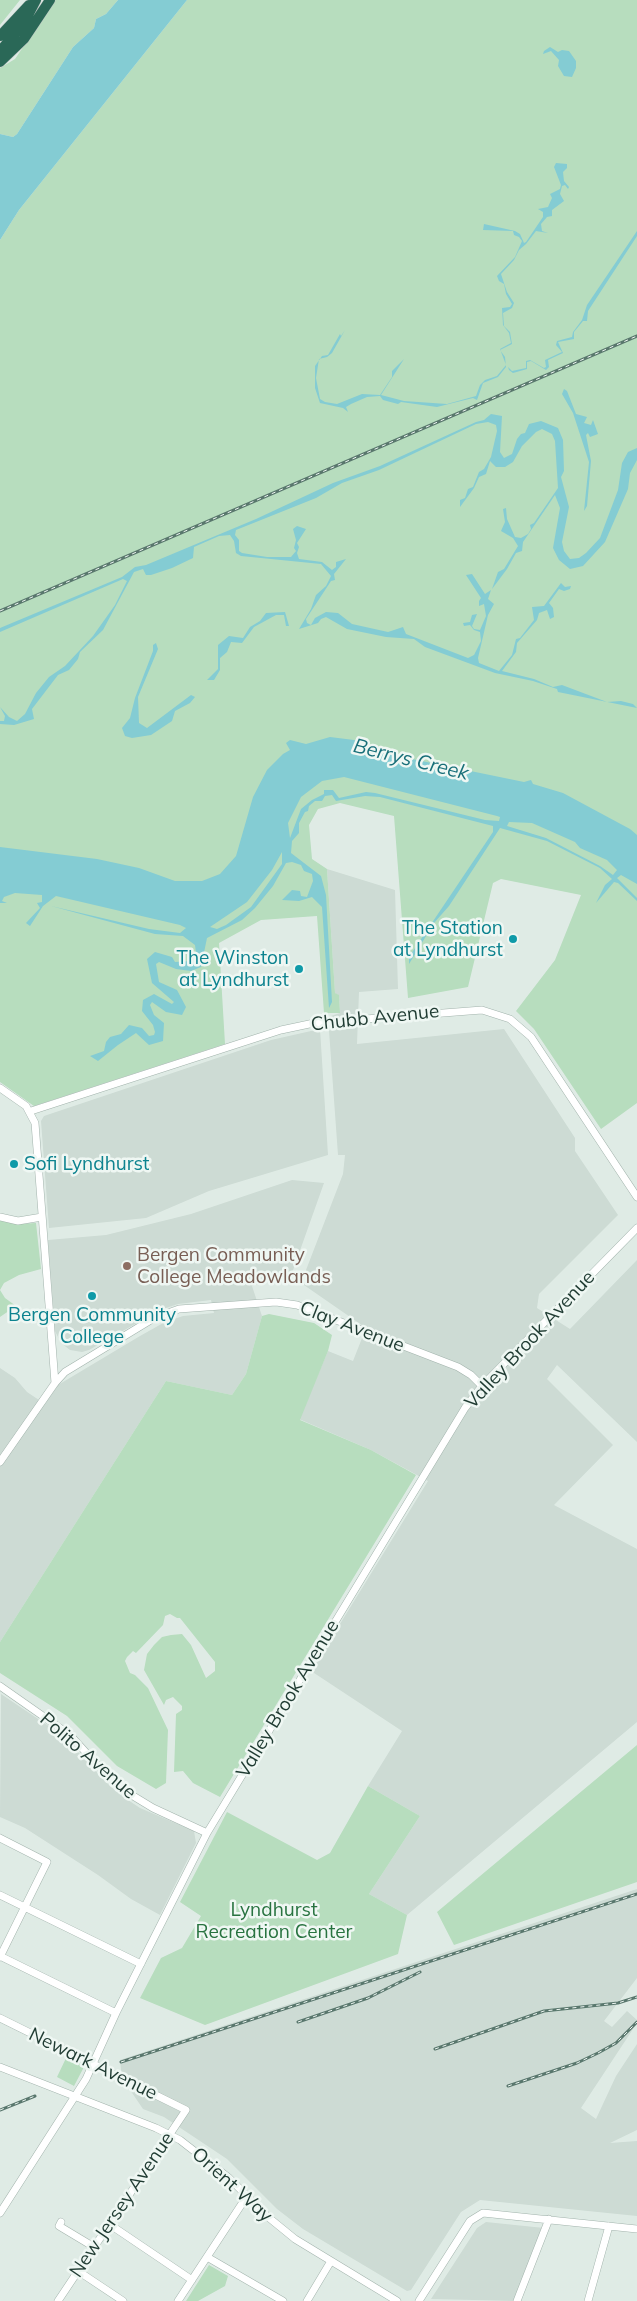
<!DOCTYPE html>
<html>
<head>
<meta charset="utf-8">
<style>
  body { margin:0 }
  canvas { display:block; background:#dfebe5 }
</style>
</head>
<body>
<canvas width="637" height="2301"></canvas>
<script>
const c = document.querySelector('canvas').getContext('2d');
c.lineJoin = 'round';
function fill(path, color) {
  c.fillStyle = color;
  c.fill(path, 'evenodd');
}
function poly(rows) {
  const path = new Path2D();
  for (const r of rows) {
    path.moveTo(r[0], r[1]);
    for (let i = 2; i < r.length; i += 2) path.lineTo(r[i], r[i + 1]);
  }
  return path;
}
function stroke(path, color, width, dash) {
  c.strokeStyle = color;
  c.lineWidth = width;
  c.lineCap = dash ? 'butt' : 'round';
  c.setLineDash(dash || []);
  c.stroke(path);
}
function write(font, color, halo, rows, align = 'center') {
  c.font = font + ' Mulish,sans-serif';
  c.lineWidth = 5;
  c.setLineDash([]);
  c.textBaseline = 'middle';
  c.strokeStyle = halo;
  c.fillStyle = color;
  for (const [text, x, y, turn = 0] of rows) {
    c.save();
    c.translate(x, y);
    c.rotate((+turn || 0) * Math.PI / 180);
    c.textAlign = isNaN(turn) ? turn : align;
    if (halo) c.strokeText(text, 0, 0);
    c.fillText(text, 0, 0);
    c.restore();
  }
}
fill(poly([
  [327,869,395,890,398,989,359,992,357,1044,504,1029,575,1138,575,1151,618,1215,539,1294,537,1308,570,1329,637,1260,637,1442,557,1365,547,1379,613,1445,554,1505,637,1549,637,1722,407,1915,369,1894,420,1816,368,1786,402,1731,311,1671,428,1481,371,1450,299,1419,328,1351,353,1361,366,1328,301,1283,343,1174,345,1155,338,1155,328,1017,340,1013,339,996,335,993],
  [320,1029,328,1155,209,1191,146,1218,49,1228,41,1121,44,1116,271,1040],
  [292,1180,324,1183,292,1273,252,1286,262,1316,246,1374,232,1395,166,1381,0,1642,0,1368,15,1378,27,1392,45,1404,58,1385,140,1336,165,1322,183,1316,214,1313,211,1300,178,1304,160,1310,89,1350,82,1352,70,1350,61,1343,55,1331,48,1240,106,1235,191,1214],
  [1,1694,62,1735,111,1787,122,1796,140,1808,194,1831,196,1843,160,1915,131,1899,98,1875,25,1828,0,1817],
  [637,1889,637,1978,604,2021,612,2027,627,2011,637,2020,637,2023,581,2108,596,2119,616,2076,637,2044,637,2130,610,2143,637,2141,637,2216,480,2200,461,2212,411,2290,407,2291,303,2229,277,2209,227,2159,164,2117,143,2109,122,2078,120,2060],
  [486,2222,544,2228,516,2301,431,2299,477,2228]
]), '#cddbd4');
fill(poly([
  [0,0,20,0,0,25],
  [55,0,118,0,106,14,96,19,94,28,73,47,17,134,13,137,0,134,0,68,15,59],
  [187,0,637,0,637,1103,601,1129,534,1029,516,1011,555,960,581,895,501,879,493,883,468,987,408,998,394,816,340,803,318,809,309,825,312,859,327,869,335,993,339,995,340,1013,324,1013,317,916,261,920,219,943,225,1044,34,1106,0,1082,0,240,19,210],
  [0,1219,17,1224,36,1223,41,1269,19,1275,4,1283,0,1290,5,1298,16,1306,0,1317],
  [269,1314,314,1323,332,1335,328,1351,300,1420,371,1450,416,1475,220,1797,193,1783,183,1771,174,1772,176,1714,182,1710,182,1706,173,1697,166,1700,164,1705,144,1670,147,1654,154,1645,162,1637,171,1635,182,1634,191,1645,206,1678,215,1671,215,1662,180,1618,177,1618,170,1614,165,1616,163,1625,136,1653,133,1651,127,1657,125,1661,130,1673,135,1675,148,1688,168,1730,166,1783,156,1789,117,1766,67,1716,0,1673,0,1642,166,1381,232,1395,246,1374,262,1316],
  [637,1745,637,1882,454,1945,437,1912],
  [368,1786,420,1816,369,1894,407,1915,398,1954,205,2025,140,1998,161,1958,182,1948,201,1916,180,1902,227,1812,317,1860,330,1853],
  [67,2056,85,2065,74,2086,57,2077],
  [209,2265,228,2276,225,2286,198,2301,186,2301]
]), '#b7ddbe');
fill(poly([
  [118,0,187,0,19,210,0,240,0,134,13,137,17,134,73,47,94,28,96,19,106,14],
  [550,47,558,52,562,50,569,51,576,61,576,68,572,77,564,76,558,66,559,60,551,51,543,54,544,51],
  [556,163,567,164,567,168,563,172,564,181,569,187,568,189,565,185,562,186,560,194,564,201,552,210,552,216,547,217,541,224,542,231,548,233,536,231,526,244,519,250,514,260,501,274,507,292,514,303,512,308,503,313,504,326,510,332,512,344,500,350,505,357,506,367,498,377,483,383,477,400,473,398,437,407,401,402,398,404,383,400,380,396,367,397,351,404,346,407,348,412,343,408,320,403,315,388,315,366,322,356,328,355,340,334,341,336,345,330,332,353,327,357,319,359,316,378,320,399,325,402,337,404,362,394,380,395,392,377,392,371,404,359,381,395,404,401,447,404,476,396,480,385,485,380,497,376,506,365,500,349,511,343,509,333,503,325,502,308,510,307,512,304,506,294,504,284,499,281,497,276,515,257,522,241,519,237,514,235,513,231,483,230,484,224,515,231,520,234,524,243,526,242,543,217,543,212,538,209,548,207,552,198,550,194,560,189,561,185,554,167],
  [637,231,637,236,588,311,587,321,583,321,574,332,574,339,558,342,563,353,548,360,549,367,546,370,531,361,527,362,527,369,513,373,509,370,508,367,512,371,526,368,526,361,530,360,544,368,546,367,545,360,562,352,556,345,557,341,572,337,573,332,582,320,587,305],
  [564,389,567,391,576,414,587,417,584,423,591,425,593,420,598,434,590,437,588,433,586,435,591,461,587,506,584,511,589,462,573,413,562,394],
  [491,414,502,416,500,452,504,458,512,454,517,439,521,434,525,433,529,424,541,421,558,428,563,440,564,471,561,477,569,507,562,542,564,551,570,559,579,558,586,553,600,538,618,490,622,463,628,452,637,448,637,460,630,473,628,489,605,542,583,566,570,569,559,560,553,548,560,508,555,495,523,542,522,551,516,553,507,569,492,589,498,572,504,569,518,546,513,538,501,531,505,522,503,509,506,508,507,519,515,537,521,538,528,534,531,529,530,525,534,523,558,488,555,441,552,434,542,429,536,432,522,446,513,462,505,467,496,467,490,461,486,474,479,477,474,488,460,507,460,500,465,498,468,489,473,487,479,472,484,469,491,457,497,431,496,425,488,422,476,424,379,470,342,483,316,498,236,530,235,535,239,540,239,551,242,553,267,557,291,557,296,551,294,548,296,540,293,529,297,526,306,529,297,543,299,547,297,553,299,559,322,562,332,570,336,567,336,562,346,559,334,574,335,580,331,581,306,619,307,623,311,625,315,618,326,612,338,613,352,624,388,632,403,627,406,634,468,658,474,655,481,641,480,632,474,630,470,625,464,626,463,623,470,622,472,615,477,614,472,626,474,629,480,630,486,616,484,604,479,606,479,601,481,598,466,575,472,574,485,594,491,590,488,599,494,604,488,615,478,658,479,663,499,671,512,655,516,639,520,638,534,620,532,607,544,606,561,583,565,587,571,586,570,589,564,591,559,589,549,603,553,608,554,617,550,619,547,610,539,613,537,620,517,643,516,652,502,671,534,679,553,687,562,685,607,702,621,701,633,704,637,708,558,692,557,689,533,681,495,673,425,647,414,639,386,637,347,629,326,617,321,619,318,623,299,629,311,609,316,595,326,586,331,576,321,564,241,556,236,553,234,541,230,535,219,536,194,547,193,558,172,568,151,575,146,575,143,569,134,572,103,630,80,652,78,659,69,670,58,675,32,709,34,719,14,725,0,724,0,721,4,721,5,716,0,707,9,717,17,721,25,714,36,693,49,677,65,666,93,636,115,605,127,581,123,579,0,632,0,628,122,577,135,567,146,565,256,519,333,483,380,466,476,422,484,420],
  [285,612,289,626,286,626,284,615,276,615,254,627,242,643,231,642,227,652,220,658,220,670,214,680,207,680,218,669,218,645,229,636,243,638,250,627,260,621,266,613],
  [156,643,158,649,138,697,139,723,147,728,191,695,195,697,190,703,175,711,172,721,151,735,132,738,125,736,122,728,130,718,135,698,153,651,153,645],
  [330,737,354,740,412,759,524,782,531,780,533,784,563,793,630,829,637,835,637,884,621,875,617,878,637,898,637,901,618,883,614,882,596,903,605,885,612,879,600,868,547,841,500,828,449,906,434,923,409,964,409,957,493,832,493,826,380,797,365,796,336,801,332,795,325,796,322,801,315,801,309,806,308,811,305,812,299,823,299,833,292,841,291,853,321,876,326,895,332,1002,329,1008,322,907,312,897,299,901,282,900,292,890,300,891,301,896,307,897,313,881,312,874,304,871,301,865,292,862,286,863,273,886,255,908,242,920,207,938,201,967,191,971,176,969,159,962,156,964,159,982,177,990,186,1007,182,1015,166,1012,152,1002,150,1005,154,1015,164,1023,163,1041,149,1045,136,1033,118,1045,98,1061,90,1056,104,1051,106,1042,110,1037,121,1034,129,1025,142,1028,149,1036,154,1035,155,1032,153,1025,142,1011,143,1000,154,994,172,1004,174,1002,152,983,147,959,155,952,172,957,175,962,192,961,196,953,195,945,183,936,155,934,51,906,149,929,180,933,186,928,180,925,56,896,43,906,30,926,26,923,40,908,37,903,42,902,42,895,15,893,4,897,2,901,7,903,0,903,0,847,97,859,139,868,175,881,202,881,220,874,236,856,253,797,267,770,283,754,290,750,286,743,290,740,306,744],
  [344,777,497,816,500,817,499,821,485,820,375,793,366,792,339,798,333,790,324,790,324,794,312,800,301,809,290,838,288,823,301,797,322,781],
  [509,822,532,823,575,842,580,848,607,860,617,870,613,875,600,866,546,838,507,826],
  [282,852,282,864,251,907,226,925,217,929,210,927,247,902,272,870]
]), '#84ccd3');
const minor = poly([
  [0,1088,26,1106,35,1123,55,1383],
  [31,1111,281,1030,314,1023,482,1010,510,1019,531,1037,637,1197],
  [0,1217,18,1221,42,1217],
  [0,1462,55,1383,65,1372,154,1318,179,1309,276,1302,297,1305,458,1367,471,1375,482,1386],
  [0,1686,70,1735,101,1769,125,1791,153,1808,207,1833],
  [0,1838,47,1862,0,1957],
  [0,1895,141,1964],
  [0,1956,116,2013],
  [0,2018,186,2110,58,2301],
  [0,2067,156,2128,180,2140,229,2178,268,2217,295,2239,397,2301],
  [0,2213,86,2079,116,2013,207,1833,465,1408,482,1386,637,1228],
  [61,2222,59,2226,94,2247],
  [109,2224,192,2280],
  [207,2257,283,2301],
  [78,2271,123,2301],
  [178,2301,247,2196],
  [307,2301,331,2261],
  [419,2301,470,2221,483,2213,637,2229],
  [517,2301,549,2219],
  [588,2301,609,2226]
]);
const highway = poly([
  [0,36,29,5],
  [0,51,23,25,36,0],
  [0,62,24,39,50,0]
]);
stroke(minor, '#a2b3ac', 8);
stroke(highway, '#c0c8c6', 11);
stroke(minor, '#fff', 7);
stroke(highway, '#2a6857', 10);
const rail = poly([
  [0,611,637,336],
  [298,2022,368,1998,420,1972],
  [435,2049,544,2011,618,2003,637,1997],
  [121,2062,637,1894],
  [508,2086,577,2063,598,2053,616,2043,637,2022],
  [0,2110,35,2096]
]);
stroke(rail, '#59776d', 3);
stroke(rail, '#eff7f3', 1, [4]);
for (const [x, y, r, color] of [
  [513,939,5,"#0f9aa8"],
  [299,969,5,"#0f9aa8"],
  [14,1164,5,"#0f9aa8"],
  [127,1266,5,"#8d6e63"],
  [92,1296,5,"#0f9aa8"]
]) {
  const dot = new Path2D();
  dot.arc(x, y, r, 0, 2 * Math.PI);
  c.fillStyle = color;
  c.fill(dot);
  stroke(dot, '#eff7f3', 2);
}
write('19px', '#0d838f', '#eff7f3', [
  ["The Station",503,928],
  ["at Lyndhurst",503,950],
  ["The Winston",289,958],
  ["at Lyndhurst",289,980],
  ["Sofi Lyndhurst",24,1164,"left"],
  ["Bergen Community",92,1315,"center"],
  ["College",92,1337,"center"]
], 'right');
write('19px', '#1f3b32', '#eff7f3', [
  ["Chubb Avenue",375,1018,-6],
  ["Clay Avenue",352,1327,21],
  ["Valley Brook Avenue",530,1340,-47],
  ["Valley Brook Avenue",288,1699,-59],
  ["Polito Avenue",88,1756,41],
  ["Newark Avenue",93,2064,26],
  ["Orient Way",232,2185,42],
  ["New Jersey Avenue",122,2205,-56]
]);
write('19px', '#785e54', '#eff7f3', [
  ["Bergen Community",137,1255],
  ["College Meadowlands",137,1277]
], 'left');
write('19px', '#287340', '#eff7f3', [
  ["Lyndhurst",274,1910],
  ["Recreation Center",274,1932]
]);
write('italic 20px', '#186f79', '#eff7f3', [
  ["Berrys Creek",411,760,14]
]);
</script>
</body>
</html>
